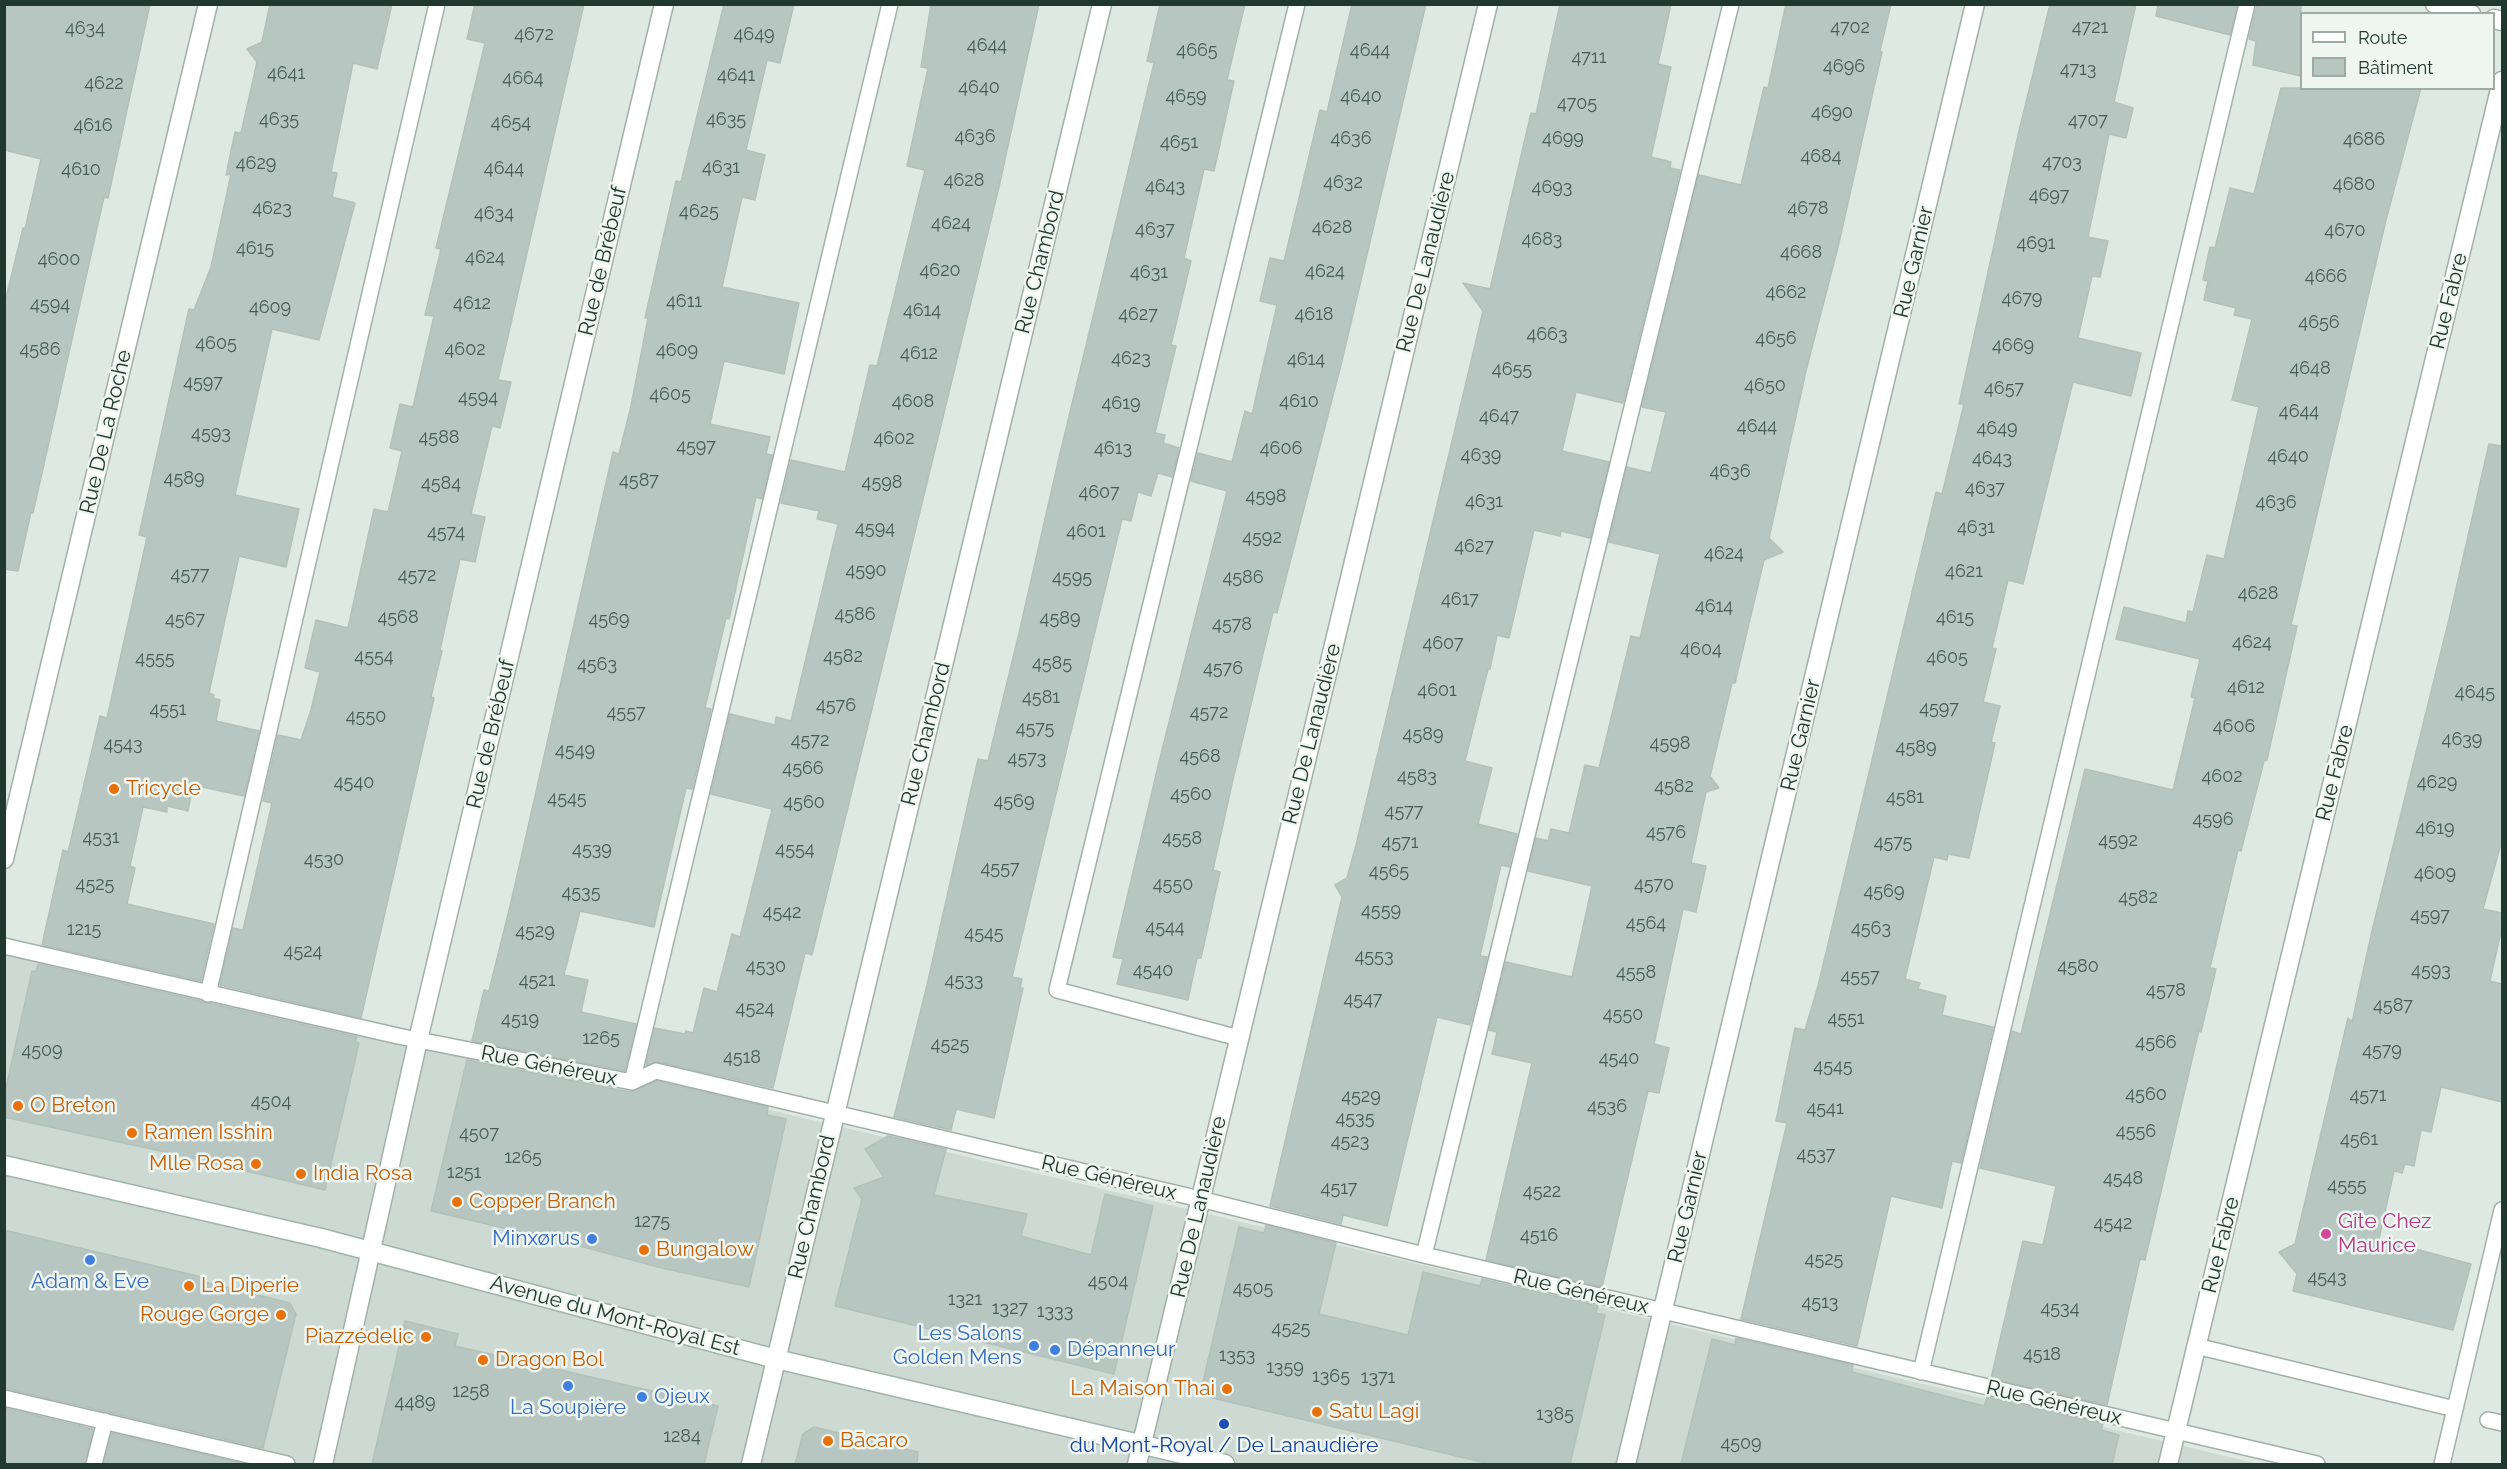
<!DOCTYPE html>
<html>
<head>
<meta charset="utf-8">
<style>
  body { margin:0 }
  #map { position:relative; width:2507px; height:1469px; overflow:hidden; background:#dfe9e4; font-family:Raleway,sans-serif }
  canvas { display:block }
  .frame { position:absolute; inset:0; border:6px solid #213831; pointer-events:none }
  .legend { position:absolute; left:2300px; top:12px; width:195px; height:78px; box-sizing:border-box; background:#eff6f2; border:2px solid #9daaa5; margin:0; padding:8px 10px; list-style:none; font-size:18px; color:#213831 }
  .legend li { display:flex; align-items:center; gap:12px; height:30px }
  .legend b { width:30px; border:2px solid #9daaa5 }
</style>
</head>
<body>
<div id="map">
<canvas width="2507" height="1469"></canvas>
<div class="frame"></div>
<ul class="legend">
<li><b style="height:8px;background:#fff"></b>Route</li>
<li><b style="height:16px;background:#b7c6c0"></b>Bâtiment</li>
</ul>
</div>
<script>
const c = document.querySelector('canvas').getContext('2d');
c.lineJoin = 'round';
function fill(path, color) {
  c.fillStyle = color;
  c.fill(path, 'evenodd');
}
function poly(rows) {
  const path = new Path2D();
  for (const r of rows) {
    path.moveTo(r[0], r[1]);
    for (let i = 2; i < r.length; i += 2) path.lineTo(r[i], r[i + 1]);
  }
  return path;
}
function stroke(path, color, width, dash) {
  c.strokeStyle = color;
  c.lineWidth = width;
  c.lineCap = dash ? 'butt' : 'round';
  c.setLineDash(dash || []);
  c.stroke(path);
}
function write(font, color, halo, rows, align = 'center') {
  c.font = font + ' Raleway,sans-serif';
  c.lineWidth = 5;
  c.setLineDash([]);
  c.textBaseline = 'middle';
  c.strokeStyle = halo;
  c.fillStyle = color;
  for (const [text, x, y, turn = 0] of rows) {
    c.save();
    c.translate(x, y);
    c.rotate((+turn || 0) * Math.PI / 180);
    c.textAlign = isNaN(turn) ? turn : align;
    if (halo) c.strokeText(text, 0, 0);
    c.fillText(text, 0, 0);
    c.restore();
  }
}
fill(poly([
  [5,953,621,1090,661,1084,2259,1464,271,1464,5,1402]
]), '#cdd9d3');
const building = poly([
  [4,4,150,4,108,198,104,197,33,513,31,512,18,571,4,569,4,306,23,228,25,229,41,159,4,150,4,4],
  [270,4,392,4,377,69,353,63,331,172,337,173,332,197,355,203,319,340,272,329,235,495,299,509,286,567,239,556,209,693,214,695,213,698,220,700,216,721,259,731,244,796,193,785,188,811,167,806,167,812,143,807,130,866,135,868,127,904,214,924,201,981,42,945,63,850,68,852,100,716,107,718,147,537,139,535,189,309,194,310,211,267,231,174,226,175,235,132,241,133,257,62,247,49,262,42,270,4],
  [475,4,584,4,498,380,511,382,500,428,492,426,471,514,485,517,475,562,460,559,440,650,442,651,431,697,434,698,361,1018,220,985,233,928,243,930,252,891,272,803,263,801,278,735,301,740,311,710,320,672,305,668,316,620,348,628,374,509,388,512,402,451,390,448,400,404,413,407,434,316,425,315,441,249,436,248,485,43,467,39,475,4],
  [724,4,794,4,780,63,767,60,746,150,765,155,755,200,742,197,722,287,799,303,784,374,724,361,710,424,770,437,766,454,772,455,762,499,756,497,729,619,726,618,705,708,711,709,692,789,686,788,654,927,580,911,564,975,588,980,581,1012,636,1024,625,1071,472,1041,484,990,489,991,511,902,613,452,619,454,631,406,648,318,645,318,676,181,681,182,724,4],
  [931,4,1039,4,999,187,812,955,805,953,773,1088,658,1062,646,1065,655,1028,685,1034,686,1031,693,1033,704,988,717,992,732,934,740,937,772,809,711,794,730,714,775,725,776,717,791,721,838,524,817,519,819,511,781,503,791,460,845,472,870,365,877,366,925,170,907,166,928,68,921,67,931,4],
  [1160,4,1245,4,1227,80,1234,81,1214,171,1204,169,1184,258,1191,261,1171,345,1176,346,1155,433,1165,435,1163,443,1179,448,1172,477,1158,473,1151,496,1138,492,1131,521,1122,519,1012,977,1022,979,1020,988,1023,988,994,1118,956,1109,951,1130,894,1117,927,985,978,759,988,761,1019,633,1058,462,1154,63,1147,61,1160,4],
  [1352,4,1426,4,1342,361,1277,613,1273,612,1232,784,1213,870,1220,872,1201,958,1197,958,1188,1000,1117,984,1123,959,1113,957,1159,762,1227,491,1191,481,1198,453,1232,462,1245,411,1252,414,1277,305,1260,301,1270,258,1284,261,1320,110,1327,112,1352,4],
  [1560,4,1671,4,1658,64,1671,67,1651,157,1671,162,1670,168,1680,170,1623,403,1576,392,1562,451,1609,462,1590,538,1561,531,1560,536,1534,530,1509,638,1497,635,1490,669,1488,669,1465,761,1492,768,1478,824,1517,834,1509,867,1501,865,1480,956,1487,957,1470,1025,1437,1017,1387,1226,1343,1215,1341,1224,1270,1206,1342,897,1335,885,1347,878,1356,845,1483,311,1463,283,1490,289,1531,113,1536,114,1560,4],
  [1786,4,1891,4,1880,51,1882,52,1838,247,1806,371,1769,538,1783,552,1764,560,1735,683,1732,683,1710,776,1719,788,1706,792,1691,863,1706,866,1696,912,1683,909,1654,1044,1669,1048,1659,1093,1648,1091,1602,1287,1486,1260,1532,1063,1492,1054,1497,1032,1489,1030,1506,962,1572,977,1592,886,1528,871,1536,838,1548,841,1551,829,1569,833,1585,765,1599,768,1631,636,1640,638,1660,554,1609,542,1627,467,1651,473,1666,412,1642,407,1699,175,1741,185,1764,87,1768,88,1786,4],
  [2050,4,2136,4,2114,102,2133,108,2126,138,2109,134,2088,237,2108,241,2100,277,2092,276,2078,338,2141,353,2131,396,2073,382,2023,584,2008,580,1992,648,1996,649,1983,702,2000,706,1991,742,1995,743,1969,858,1948,854,1947,860,1934,857,1905,979,1920,983,1918,989,1946,996,1942,1015,1993,1027,1961,1163,1952,1161,1942,1208,1891,1196,1857,1346,1741,1319,1787,1123,1776,1121,1795,1028,1805,1030,1818,986,1936,492,1942,494,1964,404,1959,404,2019,131,2050,4],
  [2158,4,2237,4,2230,35,2156,16,2158,4],
  [2257,4,2301,4,2301,76,2253,65,2256,41,2249,39,2257,4],
  [2281,88,2421,88,2386,220,2302,578,2291,625,2297,626,2267,760,2264,761,2241,851,2238,850,2210,968,2216,969,2201,1032,2199,1030,2145,1260,2140,1259,2107,1405,1991,1378,2023,1241,2043,1245,2056,1186,1980,1168,2012,1031,2021,1034,2085,769,2173,790,2195,698,2191,697,2200,659,2116,639,2124,607,2186,623,2188,611,2193,612,2207,555,2224,559,2259,407,2232,400,2252,319,2234,315,2236,308,2204,300,2208,281,2203,280,2210,247,2215,248,2230,188,2254,194,2281,88],
  [2489,444,2502,446,2502,840,2483,909,2502,913,2502,927,2490,981,2502,984,2502,1102,2441,1087,2431,1132,2421,1130,2414,1166,2405,1164,2402,1173,2394,1171,2379,1239,2471,1264,2453,1330,2293,1291,2297,1274,2279,1252,2295,1244,2348,1018,2352,1022,2372,931,2450,615,2489,444],
  [38,964,357,1037,355,1042,359,1043,325,1190,188,1157,4,1117,4,1097,32,971,36,972,38,964],
  [467,1060,630,1092,657,1081,768,1107,767,1115,786,1119,749,1287,662,1268,576,1245,431,1211,467,1060],
  [888,1136,946,1149,934,1195,1027,1214,1021,1236,1091,1255,1105,1194,1153,1206,1114,1374,835,1306,862,1199,854,1188,884,1177,865,1149,888,1136],
  [1266,1225,1336,1243,1319,1314,1408,1335,1423,1272,1480,1286,1482,1279,1598,1306,1596,1313,1605,1315,1570,1464,1490,1464,1200,1395,1239,1227,1264,1233,1266,1225],
  [4,1230,206,1278,205,1282,290,1303,296,1314,263,1448,4,1388,4,1230],
  [405,1321,458,1334,455,1346,718,1406,704,1464,372,1464,405,1321],
  [1736,1338,1853,1365,1852,1372,1984,1406,1987,1397,2103,1424,2101,1430,2119,1435,2112,1464,1681,1464,1712,1339,1735,1345,1736,1338],
  [4,1408,93,1429,85,1464,4,1464,4,1408],
  [814,1427,918,1452,917,1464,795,1464,803,1434,814,1427],
  [112,1433,246,1464,104,1464,112,1433]
]);
fill(building, '#b7c6c0');
stroke(building, '#b2c2bb', 1.5);
const service = poly([
  [4,946,398,1036,632,1082,656,1071,1200,1199,1424,1255,2317,1464],
  [208,994,437,4],
  [1239,1038,1057,990,1297,4],
  [632,1082,890,4],
  [1424,1255,1731,4],
  [2196,1346,2455,1409],
  [1921,1372,2247,4],
  [4,1398,287,1464],
  [2488,1420,2502,1423],
  [94,1464,105,1421],
  [2442,1464,2502,1210]
]);
const minor = poly([
  [2435,4,2471,14],
  [2494,19,2502,21],
  [4,859,208,4],
  [323,1464,418,1040,664,4],
  [751,1464,1102,4],
  [1137,1464,1488,4],
  [1626,1464,1975,4],
  [2168,1464,2502,81]
]);
const secondary = poly([
  [4,1165,321,1238,776,1359,1225,1464]
]);
stroke(service, '#a2b0ab', 18);
stroke(minor, '#a2b0ab', 21);
stroke(secondary, '#9fb4ac', 21);
stroke(service, '#fff', 15);
stroke(minor, '#fff', 18);
stroke(secondary, '#fff', 18);
for (const [x, y, r, color] of [
  [114,789,6,"#e8710a"],
  [18,1106,6,"#e8710a"],
  [132,1133,6,"#e8710a"],
  [256,1164,6,"#e8710a"],
  [301,1174,6,"#e8710a"],
  [457,1202,6,"#e8710a"],
  [2326,1234,6,"#d1479c"],
  [592,1239,6,"#3f7fe0"],
  [644,1250,6,"#e8710a"],
  [90,1260,6,"#3f7fe0"],
  [189,1286,6,"#e8710a"],
  [281,1315,6,"#e8710a"],
  [426,1337,6,"#e8710a"],
  [1034,1346,6,"#3f7fe0"],
  [1055,1350,6,"#3f7fe0"],
  [483,1360,6,"#e8710a"],
  [568,1386,6,"#3f7fe0"],
  [1227,1389,6,"#e8710a"],
  [642,1397,6,"#3f7fe0"],
  [1317,1412,6,"#e8710a"],
  [1224,1424,6,"#1a4fb4"],
  [828,1441,6,"#e8710a"]
]) {
  const dot = new Path2D();
  dot.arc(x, y, r, 0, 2 * Math.PI);
  c.fillStyle = color;
  c.fill(dot);
  stroke(dot, '#eff6f2', 2);
}
write('18px', '#465c55', null, [
  ["4702",1850,28],
  ["4721",2090,28],
  ["4634",85,29],
  ["4672",534,35],
  ["4649",754,35],
  ["4644",987,46],
  ["4665",1197,51],
  ["4644",1370,51],
  ["4711",1589,58],
  ["4696",1844,67],
  ["4713",2078,70],
  ["4641",286,74],
  ["4641",736,76],
  ["4664",523,79],
  ["4622",104,84],
  ["4640",979,88],
  ["4659",1186,97],
  ["4640",1361,97],
  ["4705",1577,104],
  ["4690",1832,113],
  ["4635",279,120],
  ["4635",726,120],
  ["4707",2088,121],
  ["4654",511,123],
  ["4616",93,126],
  ["4636",975,137],
  ["4636",1351,139],
  ["4699",1563,139],
  ["4686",2364,140],
  ["4651",1179,143],
  ["4684",1821,157],
  ["4703",2062,163],
  ["4629",256,164],
  ["4631",721,168],
  ["4644",504,169],
  ["4610",81,170],
  ["4628",964,181],
  ["4632",1343,183],
  ["4680",2354,185],
  ["4643",1165,187],
  ["4693",1552,188],
  ["4697",2049,196],
  ["4623",272,209],
  ["4678",1808,209],
  ["4625",699,212],
  ["4634",494,214],
  ["4624",951,224],
  ["4628",1332,228],
  ["4637",1155,230],
  ["4670",2345,231],
  ["4683",1542,240],
  ["4691",2036,244],
  ["4615",255,249],
  ["4668",1801,253],
  ["4624",485,258],
  ["4600",59,260],
  ["4620",940,271],
  ["4624",1325,272],
  ["4631",1149,273],
  ["4666",2326,277],
  ["4662",1786,293],
  ["4679",2022,299],
  ["4611",684,302],
  ["4612",472,304],
  ["4594",50,305],
  ["4609",270,308],
  ["4614",922,311],
  ["4627",1138,315],
  ["4618",1314,315],
  ["4656",2319,323],
  ["4663",1547,335],
  ["4656",1776,339],
  ["4605",216,344],
  ["4669",2013,346],
  ["4586",40,350],
  ["4602",465,350],
  ["4609",677,351],
  ["4612",919,354],
  ["4623",1131,359],
  ["4614",1306,360],
  ["4648",2310,369],
  ["4655",1512,370],
  ["4597",203,383],
  ["4650",1765,386],
  ["4657",2004,389],
  ["4605",670,395],
  ["4594",478,398],
  ["4608",913,402],
  ["4610",1299,402],
  ["4619",1121,404],
  ["4644",2299,412],
  ["4647",1499,417],
  ["4644",1757,427],
  ["4649",1997,429],
  ["4593",211,434],
  ["4588",439,438],
  ["4602",894,439],
  ["4597",696,447],
  ["4613",1113,449],
  ["4606",1281,449],
  ["4639",1481,456],
  ["4640",2288,457],
  ["4643",1992,459],
  ["4636",1730,472],
  ["4589",184,479],
  ["4587",639,481],
  ["4598",882,483],
  ["4584",441,484],
  ["4637",1985,489],
  ["4607",1099,493],
  ["4598",1266,497],
  ["4631",1484,502],
  ["4636",2276,503],
  ["4631",1976,528],
  ["4594",875,529],
  ["4601",1086,532],
  ["4574",446,533],
  ["4592",1262,538],
  ["4627",1474,547],
  ["4624",1724,554],
  ["4590",866,571],
  ["4621",1964,572],
  ["4577",190,575],
  ["4572",417,576],
  ["4595",1072,578],
  ["4586",1243,578],
  ["4628",2258,594],
  ["4617",1460,600],
  ["4614",1714,607],
  ["4586",855,615],
  ["4568",398,618],
  ["4615",1955,618],
  ["4589",1060,619],
  ["4567",185,620],
  ["4569",609,620],
  ["4578",1232,625],
  ["4624",2252,643],
  ["4607",1443,644],
  ["4604",1701,650],
  ["4554",374,657],
  ["4582",843,657],
  ["4605",1947,658],
  ["4555",155,659],
  ["4585",1052,664],
  ["4563",597,665],
  ["4576",1223,669],
  ["4612",2246,688],
  ["4601",1437,691],
  ["4645",2475,693],
  ["4581",1041,698],
  ["4576",836,706],
  ["4597",1939,709],
  ["4551",168,710],
  ["4557",626,713],
  ["4572",1209,713],
  ["4550",366,717],
  ["4606",2234,727],
  ["4575",1035,729],
  ["4589",1423,735],
  ["4639",2462,740],
  ["4572",810,741],
  ["4598",1670,744],
  ["4543",123,745],
  ["4589",1916,748],
  ["4549",575,751],
  ["4568",1200,757],
  ["4573",1027,759],
  ["4566",803,769],
  ["4583",1417,777],
  ["4602",2222,777],
  ["4540",354,783],
  ["4629",2437,783],
  ["4582",1674,787],
  ["4560",1191,795],
  ["4581",1905,798],
  ["4545",567,799],
  ["4569",1014,802],
  ["4560",804,803],
  ["4577",1404,812],
  ["4596",2213,820],
  ["4619",2435,829],
  ["4576",1666,833],
  ["4531",101,838],
  ["4558",1182,839],
  ["4592",2118,841],
  ["4571",1400,843],
  ["4575",1893,843],
  ["4539",592,850],
  ["4554",795,850],
  ["4530",324,860],
  ["4557",1000,869],
  ["4565",1389,872],
  ["4609",2435,874],
  ["4525",95,885],
  ["4550",1173,885],
  ["4570",1654,885],
  ["4569",1884,892],
  ["4535",581,893],
  ["4582",2138,898],
  ["4559",1381,911],
  ["4542",782,913],
  ["4597",2430,916],
  ["4564",1646,924],
  ["4544",1165,928],
  ["4563",1871,929],
  ["1215",84,930],
  ["4529",535,932],
  ["4545",984,934],
  ["4524",303,952],
  ["4553",1374,957],
  ["4530",766,967],
  ["4580",2078,967],
  ["4540",1153,971],
  ["4593",2431,971],
  ["4558",1636,973],
  ["4557",1860,977],
  ["4521",537,981],
  ["4533",964,981],
  ["4578",2166,991],
  ["4547",1363,1000],
  ["4587",2393,1006],
  ["4524",755,1009],
  ["4550",1623,1015],
  ["4551",1846,1019],
  ["4519",520,1020],
  ["1265",601,1039],
  ["4566",2156,1043],
  ["4525",950,1045],
  ["4509",42,1051],
  ["4579",2382,1051],
  ["4518",742,1058],
  ["4540",1619,1059],
  ["4545",1833,1067],
  ["4560",2146,1095],
  ["4571",2368,1096],
  ["4529",1361,1097],
  ["4504",271,1102],
  ["4536",1607,1107],
  ["4541",1825,1109],
  ["4535",1355,1119],
  ["4556",2136,1132],
  ["4507",479,1134],
  ["4561",2359,1140],
  ["4523",1350,1142],
  ["4537",1816,1155],
  ["1265",523,1158],
  ["1251",464,1173],
  ["4548",2123,1179],
  ["4555",2347,1186],
  ["4517",1339,1189],
  ["4522",1542,1192],
  ["1275",652,1222],
  ["4542",2113,1224],
  ["4516",1539,1236],
  ["4525",1824,1260],
  ["4543",2327,1278],
  ["4504",1108,1282],
  ["4505",1253,1289],
  ["1321",965,1300],
  ["4513",1820,1303],
  ["1327",1010,1309],
  ["4534",2060,1309],
  ["1333",1055,1312],
  ["4525",1291,1329],
  ["4518",2042,1355],
  ["1353",1237,1356],
  ["1359",1285,1368],
  ["1365",1331,1377],
  ["1371",1378,1378],
  ["1258",471,1392],
  ["4489",415,1403],
  ["1385",1555,1415],
  ["1284",682,1437],
  ["4509",1741,1444]
]);
write('21px', '#213831', '#eff6f2', [
  ["Rue de Brébeuf",603,261,-77],
  ["Rue Chambord",1040,262,-76],
  ["Rue De Lanaudière",1426,262,-76],
  ["Rue Garnier",1914,262,-77],
  ["Rue Fabre",2449,301,-76],
  ["Rue De La Roche",106,432,-77],
  ["Rue de Brébeuf",491,734,-77],
  ["Rue Chambord",926,734,-76],
  ["Rue De Lanaudière",1312,734,-76],
  ["Rue Garnier",1801,735,-77],
  ["Rue Fabre",2335,773,-76],
  ["Rue Généreux",549,1066,11],
  ["Rue Généreux",1109,1178,13],
  ["Rue Chambord",812,1207,-77],
  ["Rue De Lanaudière",1199,1207,-77],
  ["Rue Garnier",1688,1207,-77],
  ["Rue Fabre",2221,1245,-76],
  ["Rue Généreux",1581,1292,13],
  ["Avenue du Mont-Royal Est",615,1316,15],
  ["Rue Généreux",2054,1403,13]
]);
write('21px', '#c56008', '#eff6f2', [
  ["Tricycle",126,789],
  ["O Breton",30,1106],
  ["Ramen Isshin",144,1133],
  ["Mlle Rosa",244,1164,"right"],
  ["India Rosa",313,1174],
  ["Copper Branch",469,1202],
  ["Bungalow",656,1250],
  ["La Diperie",201,1286],
  ["Rouge Gorge",269,1315,"right"],
  ["Piazzédelic",414,1337,"right"],
  ["Dragon Bol",495,1360],
  ["La Maison Thai",1215,1389,"right"],
  ["Satu Lagi",1329,1412],
  ["Bācaro",840,1441]
], 'left');
write('21px', '#b23c85', '#eff6f2', [
  ["Gîte Chez",2338,1222],
  ["Maurice",2338,1246]
], 'left');
write('21px', '#366cbe', '#eff6f2', [
  ["Minxørus",580,1239],
  ["Adam & Eve",90,1282,"center"],
  ["Les Salons",1022,1334],
  ["Golden Mens",1022,1358],
  ["Dépanneur",1067,1350,"left"],
  ["Ojeux",654,1397,"left"],
  ["La Soupière",568,1408,"center"]
], 'right');
write('21px', '#164399', '#eff6f2', [
  ["du Mont-Royal / De Lanaudière",1224,1446]
]);
</script>
</body>
</html>
